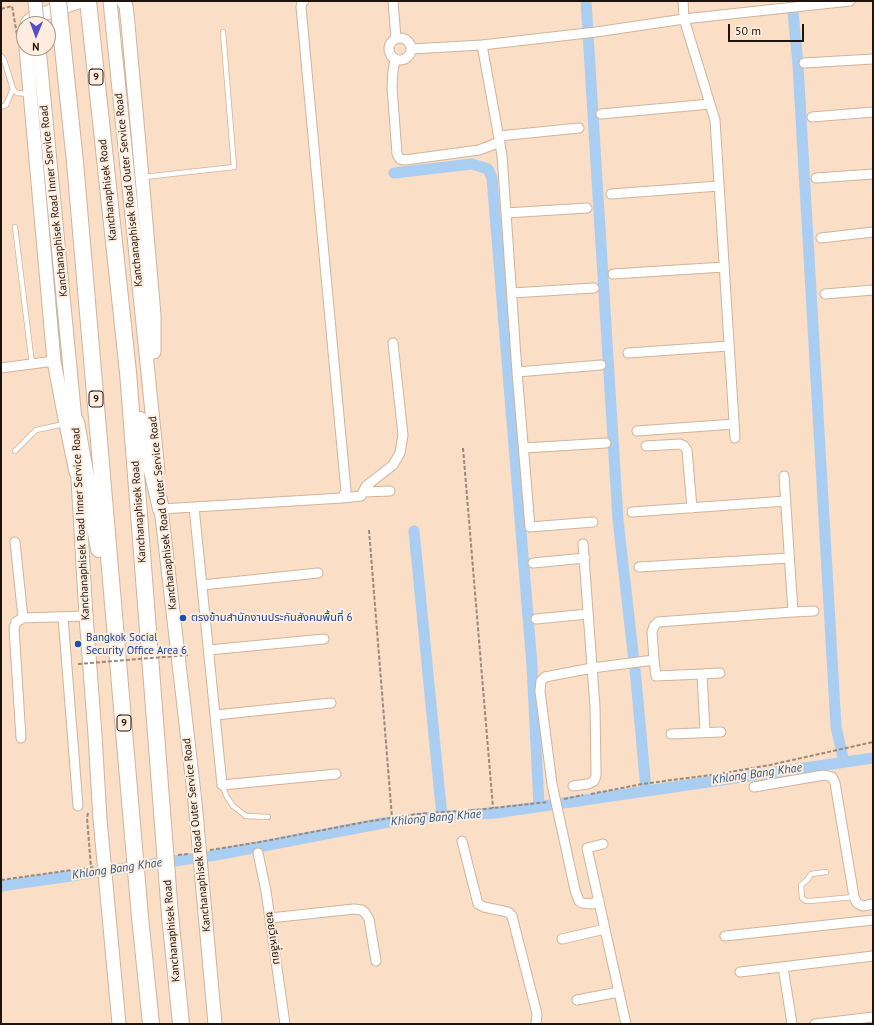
<!DOCTYPE html>
<html>
<head>
<meta charset="utf-8">
<style>
  body { margin:0 }
  #map { position:relative; width:874px; height:1025px; overflow:hidden; background:#fadec6; font-family:"PT Sans",sans-serif }
  canvas { display:block }
  .frame { position:absolute; inset:0; border:2px solid #1e140b; pointer-events:none }
  .north { position:absolute; left:16px; top:16px; width:40px; height:40px; box-sizing:border-box; background:#ffeedf; border:1px solid #a5978a; border-radius:50%; rotate:181deg; font-size:11px; font-weight:700; line-height:16px; text-align:center; color:#1e140b }
  .north::after { content:''; display:block; margin:auto; width:14px; height:18px; background:#574ec6; clip-path:polygon(50% 0,100% 100%,50% 72%,0 100%) }
  .scale { position:absolute; left:728px; top:24px; width:76px; height:18px; box-sizing:border-box; border:2px solid #1e140b; border-top:0; padding-left:5px; font-size:12px; line-height:14px; white-space:nowrap; color:#1e140b; -webkit-text-stroke:3px #ffeedf; paint-order:stroke }
</style>
</head>
<body>
<div id="map">
<canvas width="874" height="1025"></canvas>
<div class="frame"></div>
<div class="north">N</div>
<div class="scale">50 m</div>
</div>
<script>
const c = document.querySelector('canvas').getContext('2d');
c.lineJoin = 'round';
function poly(rows) {
  const path = new Path2D();
  for (const r of rows) {
    if (r.length === 3) {
      path.moveTo(r[0] + r[2], r[1]);
      path.arc(r[0], r[1], r[2], 0, 2 * Math.PI);
      continue;
    }
    path.moveTo(r[0], r[1]);
    for (let i = 2; i < r.length; i += 2) path.lineTo(r[i], r[i + 1]);
  }
  return path;
}
function stroke(path, color, width, dash) {
  c.strokeStyle = color;
  c.lineWidth = width;
  c.lineCap = dash ? 'butt' : 'round';
  c.setLineDash(dash || []);
  c.stroke(path);
}
function write(font, color, halo, rows, align = 'center') {
  c.font = font + ' "PT Sans","Noto Sans Thai",sans-serif';
  c.lineWidth = 4;
  c.setLineDash([]);
  c.textBaseline = 'middle';
  c.strokeStyle = halo;
  c.fillStyle = color;
  for (const [text, x, y, turn = 0] of rows) {
    c.save();
    c.translate(x, y);
    c.rotate((+turn || 0) * Math.PI / 180);
    c.textAlign = isNaN(turn) ? turn : align;
    if (halo) c.strokeText(text, 0, 0);
    c.fillText(text, 0, 0);
    c.restore();
  }
}
stroke(poly([
  [586,1,618,520,636,679,646,790],
  [792,1,798,65,836,727,844,762],
  [394,173,472,164,488,169,492,178,532,665,539,806],
  [414,531,442,817],
  [1,886,216,855,383,823,432,817,495,813,873,758]
]), '#aacef1', 11);
const lane = poly([
  [1,56,4,60,13,89,17,93,28,94],
  [1,107,6,105,13,89],
  [144,177,234,167,223,32],
  [15,227,32,364],
  [15,451,36,430,64,424],
  [222,785,227,797,233,806,246,816,268,817],
  [826,872,811,874,808,879,801,885,802,898,806,901,810,901,854,897]
]);
const street = poly([
  [393,1,396,39],
  [683,1,684,19,715,120,735,438],
  [400,49,11],
  [482,45,502,155,517,372,530,527,593,522],
  [411,49,482,45,596,32,684,19,850,1],
  [395,59,393,71,392,87,397,154,400,159,405,160,479,150,500,142],
  [804,63,873,59],
  [601,114,710,104],
  [812,117,873,112],
  [499,136,579,128],
  [816,178,873,174],
  [611,194,719,186],
  [506,213,587,208],
  [821,238,873,232],
  [613,274,724,267],
  [512,293,594,288],
  [825,294,873,290],
  [628,353,729,346],
  [1,368,54,361],
  [517,372,601,365],
  [637,431,734,424],
  [646,446,680,444,684,446,687,450,692,508],
  [524,448,606,443],
  [364,492,390,491],
  [342,498,361,496,366,486,393,465,400,453,403,435,393,343],
  [194,507,222,785,336,774],
  [161,509,342,498,346,491,301,7,302,2,304,1],
  [632,512,786,501],
  [15,542,23,618],
  [533,563,585,558],
  [639,567,789,558],
  [202,585,318,573],
  [793,612,814,611],
  [63,617,78,806],
  [536,619,588,614],
  [209,650,324,639],
  [654,660,652,632,654,626,658,622,793,612,784,476],
  [702,674,720,673],
  [216,715,331,703],
  [671,734,721,732],
  [21,738,14,628,16,622,23,618,86,616],
  [573,786,588,784,594,781,596,776,596,770,595,707,583,544],
  [754,787,824,775,832,777,835,783,854,897,857,903,863,906,873,904],
  [462,841,478,904,484,907,508,912,512,916,537,1014,536,1024],
  [603,844,587,848,626,1024],
  [258,853,266,891,285,1024],
  [599,900,592,904,582,903,579,901,575,890,552,784,540,691,541,681,545,677,592,668,654,660,656,676,702,674,705,732],
  [270,918,354,909,362,910,366,914,369,919,376,961],
  [725,936,873,920],
  [562,939,605,929],
  [783,967,792,1024],
  [740,972,873,956],
  [577,1000,619,992],
  [815,1024,873,1017]
]);
const secondary = poly([
  [110,1,158,471],
  [123,1,126,6,128,24,142,177,154,315,154,352],
  [27,24,28,22,34,17,81,1],
  [26,48,54,361,66,424,76,472],
  [39,48,76,430],
  [77,462,86,616,95,735,100,819,119,1024],
  [160,499,195,802,215,1024]
]);
const highway = poly([
  [88,1,128,372,170,915,181,1024],
  [75,162,140,917,151,1024],
  [140,420,161,509],
  [76,422,99,549]
]);
stroke(lane, '#cfb49c', 6);
stroke(street, '#cfb49c', 11);
stroke(secondary, '#cfb49c', 15);
stroke(highway, '#cfb49c', 18);
stroke(poly([
  [1,9,12,6,17,35],
  [463,448,493,808],
  [369,530,392,818],
  [591,794,642,784,718,774,770,765,873,742],
  [564,799,583,795],
  [88,813,87,818,91,867],
  [210,850,260,842,365,822,417,814,475,810,548,802],
  [178,855,188,854],
  [1,880,93,867]
]), '#9d8977', 2, [4, 2]);
stroke(lane, '#fff', 4.5);
stroke(street, '#fff', 9);
stroke(secondary, '#fff', 13);
stroke(highway, '#fff', 16);
const secondaryBridge = poly([
  [35,1,37,24]
]);
const highwayBridge = poly([
  [58,1,75,162]
]);
stroke(secondaryBridge, '#cfb49c', 15, []);
stroke(highwayBridge, '#cfb49c', 18, []);
stroke(poly([
  [78,664,188,655]
]), '#9d8977', 2, [4, 2]);
stroke(secondaryBridge, '#fff', 13);
stroke(highwayBridge, '#fff', 16);
for (const [x, y, r, color] of [
  [183,618,4,"#1a4fb4"],
  [78,644,4,"#1a4fb4"]
]) {
  const dot = new Path2D();
  dot.arc(x, y, r, 0, 2 * Math.PI);
  c.fillStyle = color;
  c.fill(dot);
  stroke(dot, '#ffeedf', 1.5);
}
for (const [x, y, w] of [
  [96,77,14],
  [96,399,14],
  [124,723,14]
]) {
  const box = new Path2D();
  box.roundRect(x - w / 2, y - 8, w, 16, 3);
  c.fillStyle = '#ffeedf';
  c.fill(box);
  stroke(box, '#1e140b', 1);
}
write('bold 10px', '#1e140b', null, [
  ["9",96,77],
  ["9",96,399],
  ["9",124,723]
]);
write('11px', '#1e140b', '#ffeedf', [
  ["Kanchanaphisek Road",108,190,-96],
  ["Kanchanaphisek Road Outer Service Road",129,190,-96],
  ["Kanchanaphisek Road Inner Service Road",54,201,-96],
  ["Kanchanaphisek Road",139,512,-94],
  ["Kanchanaphisek Road Outer Service Road",163,513,-96],
  ["Kanchanaphisek Road Inner Service Road",81,524,-93],
  ["Kanchanaphisek Road Outer Service Road",197,835,-96],
  ["Kanchanaphisek Road",172,931,-95],
  ["ซอยวีเหลี่ยม",273,938,82]
]);
write('11px', '#164399', '#ffeedf', [
  ["ตรงข้ามสำนักงานประกันสังคมพื้นที่ 6",191,618],
  ["Bangkok Social",86,638],
  ["Security Office Area 6",86,651]
], 'left');
write('italic 12px', '#285a89', '#ffeedf', [
  ["Khlong Bang Khae",757,774,-8],
  ["Khlong Bang Khae",436,818,-5],
  ["Khlong Bang Khae",117,869,-8]
]);
</script>
</body>
</html>
